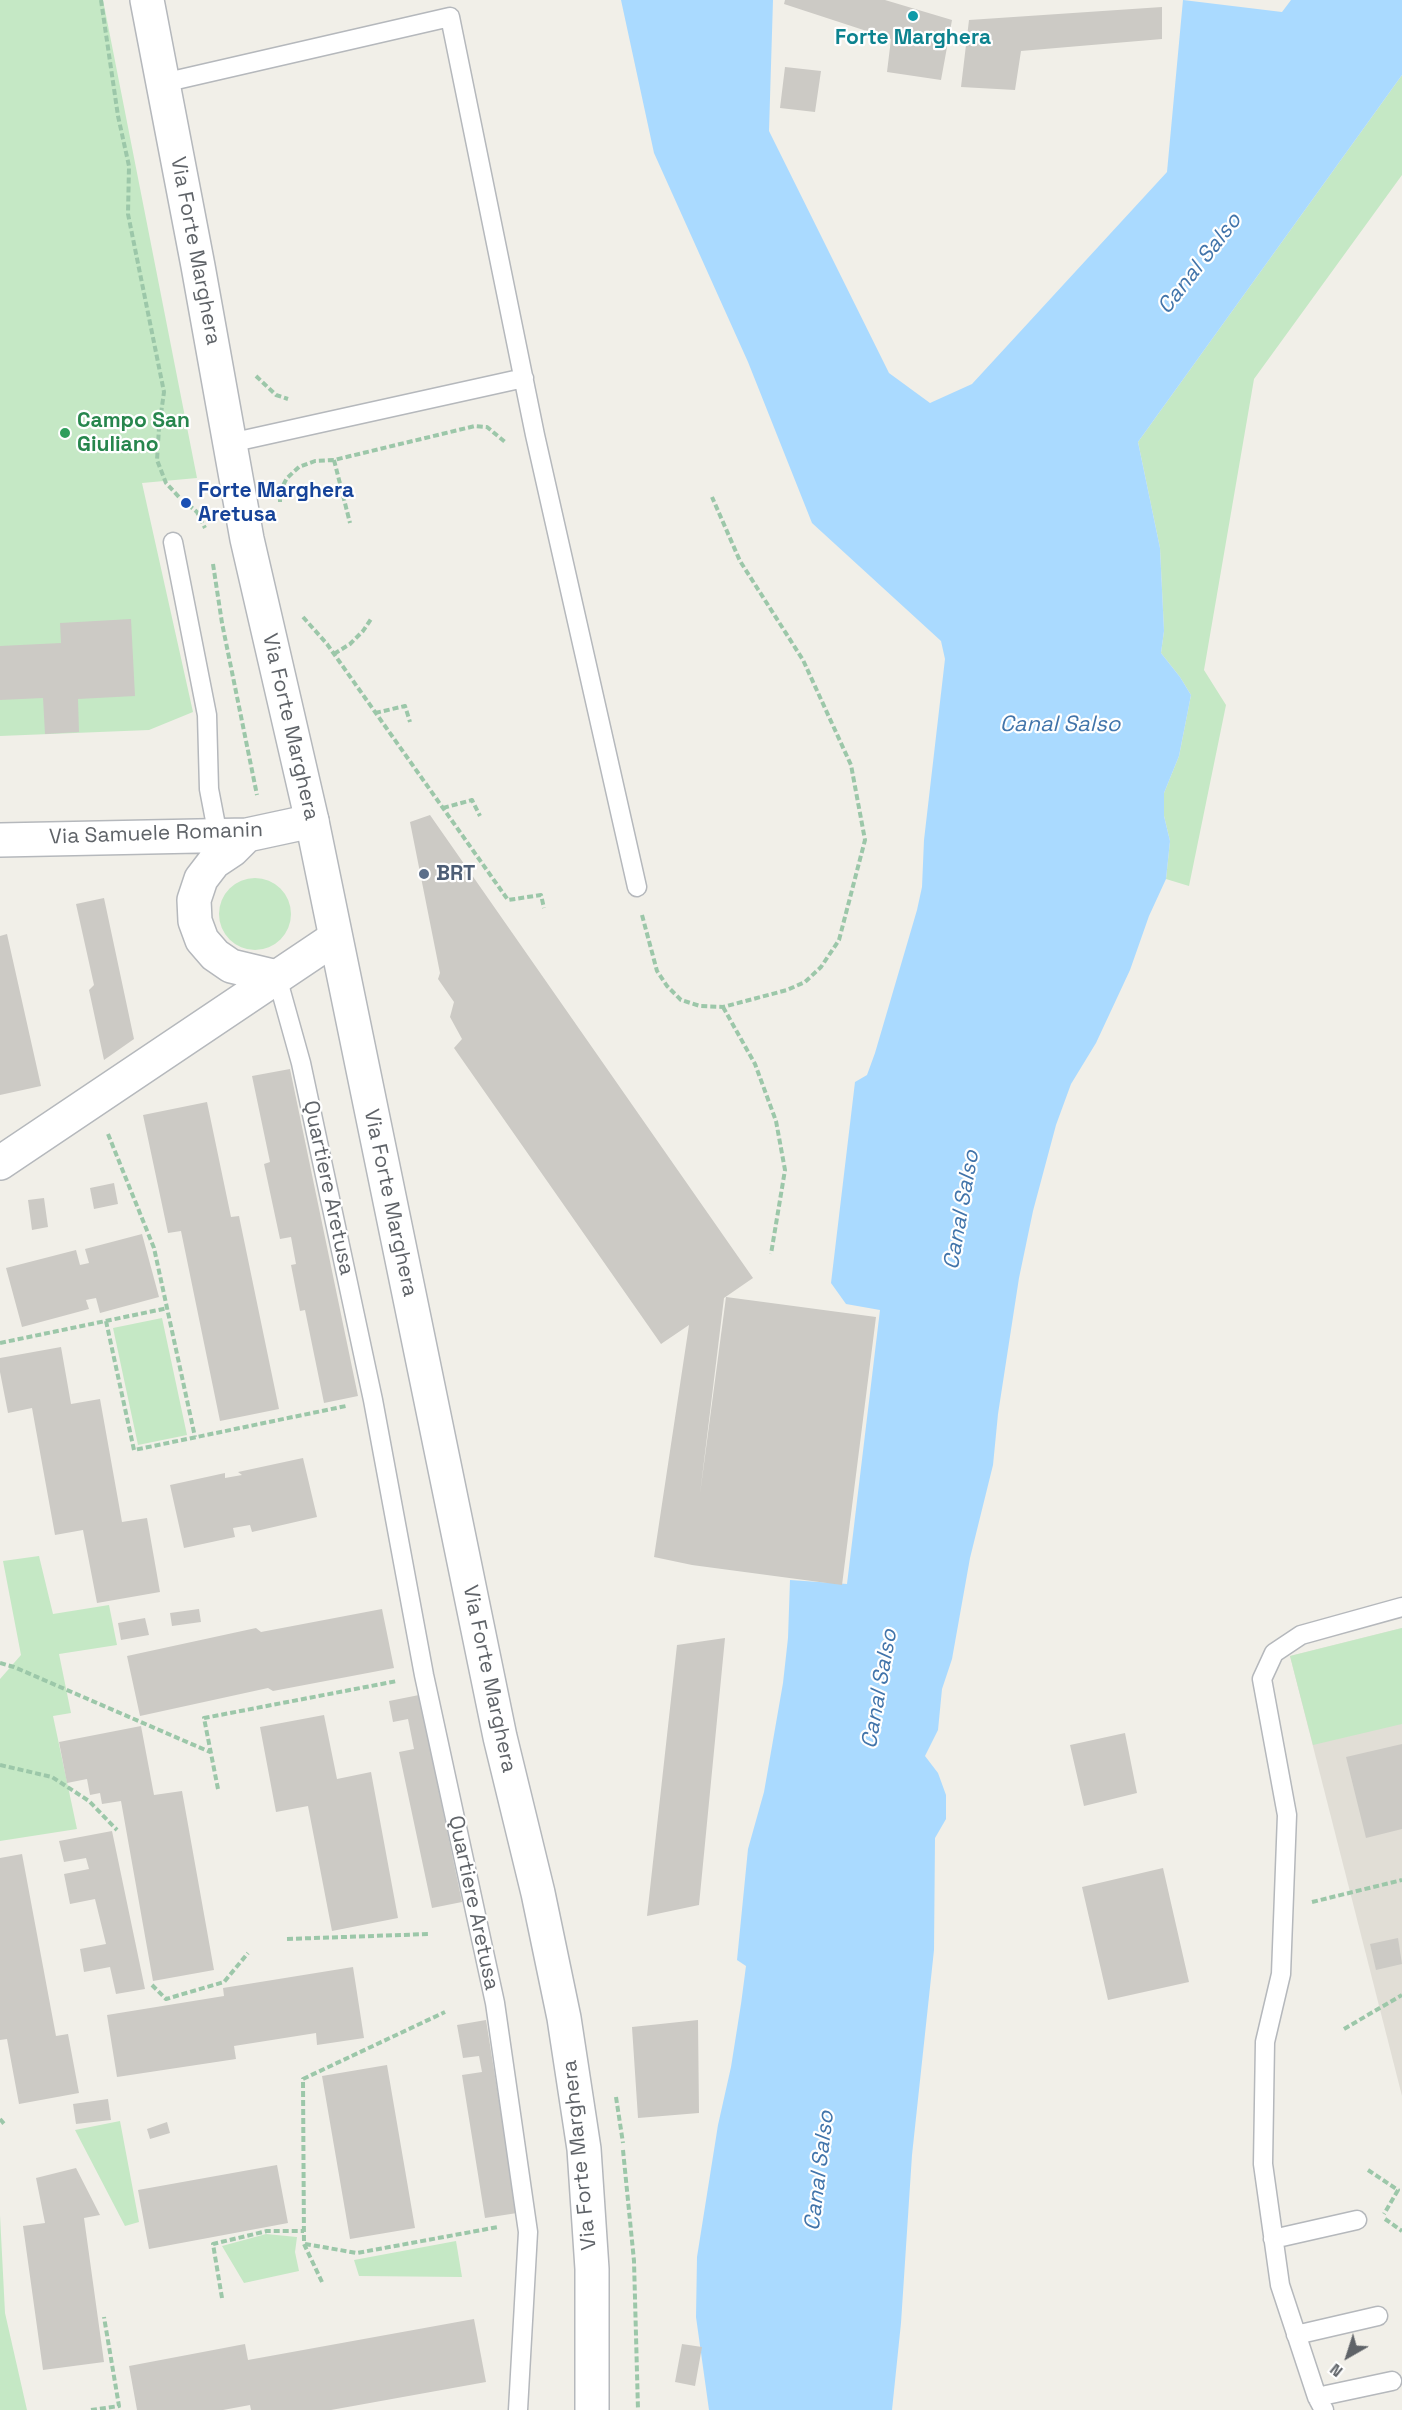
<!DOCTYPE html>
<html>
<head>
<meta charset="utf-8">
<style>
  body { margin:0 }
  #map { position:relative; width:1402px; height:2410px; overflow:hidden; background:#f1efe8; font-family:"Space Grotesk",sans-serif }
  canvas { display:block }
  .north { position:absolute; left:1318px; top:2326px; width:60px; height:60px; -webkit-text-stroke:4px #fff; paint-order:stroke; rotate:219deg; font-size:16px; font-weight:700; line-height:24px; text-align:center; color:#5f6368 }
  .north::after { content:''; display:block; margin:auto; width:21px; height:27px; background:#5f6368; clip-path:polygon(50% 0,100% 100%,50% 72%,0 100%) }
</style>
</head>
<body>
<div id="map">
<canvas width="1402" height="2410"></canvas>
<div class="north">N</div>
</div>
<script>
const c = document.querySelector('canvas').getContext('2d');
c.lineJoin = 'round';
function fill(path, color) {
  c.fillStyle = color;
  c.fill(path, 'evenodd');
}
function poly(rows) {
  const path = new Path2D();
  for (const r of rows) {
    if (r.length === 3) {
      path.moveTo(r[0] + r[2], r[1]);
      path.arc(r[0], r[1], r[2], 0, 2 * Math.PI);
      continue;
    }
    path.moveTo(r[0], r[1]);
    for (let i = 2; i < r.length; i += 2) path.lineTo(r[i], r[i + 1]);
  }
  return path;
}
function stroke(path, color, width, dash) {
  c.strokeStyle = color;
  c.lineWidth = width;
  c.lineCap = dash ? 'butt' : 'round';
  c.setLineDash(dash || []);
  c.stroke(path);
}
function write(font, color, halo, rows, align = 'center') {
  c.font = font + ' "Space Grotesk",sans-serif';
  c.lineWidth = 4.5;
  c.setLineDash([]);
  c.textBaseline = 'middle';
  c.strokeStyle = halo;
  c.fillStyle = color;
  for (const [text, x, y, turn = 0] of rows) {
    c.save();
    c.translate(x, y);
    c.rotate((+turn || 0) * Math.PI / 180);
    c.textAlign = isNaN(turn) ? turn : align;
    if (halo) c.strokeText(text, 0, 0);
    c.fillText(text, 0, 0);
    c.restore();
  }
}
fill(poly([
  [1402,1628,1402,2096,1290,1656]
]), '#e1ded6');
fill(poly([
  [0,0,103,0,197,478,142,483,193,712,149,730,0,736],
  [1402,75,1402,175,1254,379,1204,670,1226,705,1189,886,1166,879,1170,841,1164,816,1164,793,1179,756,1191,695,1180,677,1161,653,1164,631,1160,548,1138,442],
  [255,914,36],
  [162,1318,187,1435,138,1445,113,1328],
  [39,1556,53,1614,109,1605,117,1645,59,1654,71,1713,53,1716,77,1829,0,1841,0,1679,21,1655,3,1561],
  [1402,1628,1402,1724,1313,1745,1290,1656],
  [120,2121,139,2222,125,2226,75,2130],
  [0,2215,5,2313,27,2410,0,2410],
  [266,2234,297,2237,295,2252,299,2271,244,2283,222,2246],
  [456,2241,462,2277,359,2276,354,2260]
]), '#c5e8c5');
fill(poly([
  [621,0,773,0,769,131,889,373,930,403,972,384,1167,172,1183,0,1282,12,1291,0,1402,0,1402,75,1138,442,1160,548,1164,631,1161,653,1180,677,1191,695,1179,756,1164,793,1164,816,1170,841,1166,879,1149,916,1130,970,1096,1043,1071,1084,1056,1125,1033,1211,1019,1278,998,1414,993,1465,970,1558,952,1659,942,1689,938,1730,925,1756,938,1773,946,1795,946,1819,935,1838,934,1950,912,2155,901,2323,892,2410,709,2410,696,2317,697,2257,718,2125,731,2067,741,2004,746,1966,737,1960,748,1849,764,1792,783,1683,788,1638,790,1580,847,1584,880,1310,846,1304,831,1283,855,1082,867,1075,875,1053,917,910,922,887,924,840,945,659,941,641,812,523,748,362,654,153]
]), '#aadaff');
fill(poly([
  [785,0,885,0,952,20,941,80,887,72,891,39,784,4],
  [1162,7,1162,39,1021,51,1015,90,961,87,969,20],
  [785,67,821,71,815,112,780,108],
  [131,619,135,696,78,699,79,732,45,734,43,698,0,700,0,646,61,643,60,623],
  [430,815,753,1278,724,1298,700,1494,726,1297,876,1317,842,1585,692,1565,654,1557,689,1325,661,1344,454,1048,462,1039,450,1017,454,1002,438,979,440,973,410,822],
  [104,898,134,1039,104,1060,89,990,94,985,76,904],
  [7,934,41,1086,0,1095,0,936],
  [290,1069,358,1396,324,1403,305,1310,300,1311,291,1265,296,1264,291,1237,280,1239,264,1164,270,1162,252,1076],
  [207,1102,231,1217,239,1216,279,1409,220,1421,181,1231,168,1233,143,1115],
  [114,1183,118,1204,94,1209,90,1188],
  [44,1198,48,1227,32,1230,28,1200],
  [142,1234,159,1297,100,1313,96,1298,86,1300,89,1309,22,1327,6,1268,76,1250,80,1265,89,1263,85,1249],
  [61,1347,71,1404,100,1399,122,1522,147,1518,160,1592,97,1603,83,1530,55,1535,32,1408,8,1413,0,1372,0,1358],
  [303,1458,317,1517,252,1532,250,1525,233,1528,235,1537,184,1548,170,1485,225,1473,225,1478,242,1475,238,1472],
  [199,1609,201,1622,172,1626,170,1613],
  [382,1609,394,1668,273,1691,268,1688,140,1716,127,1656,256,1628,261,1632],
  [145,1618,149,1635,121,1640,118,1623],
  [725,1638,699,1905,647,1916,677,1645],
  [419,1695,462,1902,432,1908,399,1752,414,1749,408,1719,393,1722,389,1701],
  [324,1715,337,1779,371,1772,398,1918,332,1931,308,1806,276,1812,260,1727],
  [141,1726,154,1795,182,1791,214,1970,153,1981,121,1801,102,1804,100,1793,90,1795,87,1779,67,1783,59,1742],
  [1125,1733,1137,1793,1084,1806,1070,1745],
  [1402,1744,1402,1829,1366,1838,1346,1757],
  [112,1831,145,1989,116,1994,110,1967,84,1972,80,1949,106,1944,95,1899,70,1904,64,1874,89,1869,86,1858,64,1862,59,1841],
  [22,1854,56,2036,68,2034,79,2093,19,2104,7,2039,0,2040,0,1858],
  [1163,1868,1189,1982,1108,2000,1082,1887],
  [1398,1938,1402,1964,1376,1970,1370,1944],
  [353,1967,364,2038,317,2045,316,2033,234,2046,236,2059,117,2077,107,2015,224,1996,223,1988],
  [486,2020,517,2213,485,2218,462,2075,482,2072,479,2056,463,2058,457,2025],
  [698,2020,699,2113,638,2118,632,2027],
  [387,2065,415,2228,350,2239,322,2076],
  [108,2099,111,2120,76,2124,73,2104],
  [167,2122,170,2133,150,2139,147,2129],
  [277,2165,288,2223,149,2249,138,2190],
  [76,2168,100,2215,84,2218,104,2362,43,2370,23,2226,45,2223,36,2178],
  [474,2319,486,2382,331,2410,251,2410,250,2405,223,2410,137,2410,129,2366,245,2344,248,2360],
  [682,2344,702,2347,695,2386,675,2382]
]), '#cccac5');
const service = poly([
  [163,83,450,17,535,435,637,887],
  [230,443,524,378],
  [173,542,207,715,209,789,218,836],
  [277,977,301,1063,373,1400,424,1675,495,2003,528,2232,518,2410],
  [1273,2239,1357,2220],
  [1296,2335,1378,2316],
  [1317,2397,1392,2381],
  [1324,2410,1317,2397,1280,2285,1263,2164,1265,2042,1281,1974,1287,1815,1262,1679,1274,1653,1301,1635,1402,1607]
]);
const minor = poly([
  [247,835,232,850,214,862,201,879,194,900,195,921,202,940,215,955,231,966,277,977],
  [0,840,247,835,312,821],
  [0,1163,335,938]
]);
const tertiary = poly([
  [147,0,198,266,247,539,312,821,500,1737,538,1893,564,2018,584,2149,592,2269,592,2410]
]);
stroke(service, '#b5b8bc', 21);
stroke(minor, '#b5b8bc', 36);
stroke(tertiary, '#b5b8bc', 36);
stroke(poly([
  [101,0,118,116,129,166,128,214,164,392,159,428,157,460,166,483,179,497,197,512,205,528],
  [256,376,276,395,288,399],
  [334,460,350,523],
  [280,502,280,491,287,478,299,467,315,461,334,460,475,426,487,427,505,442],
  [213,564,222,623,257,795],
  [303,617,327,644,508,900,541,895,544,908],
  [334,654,350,644,363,631,371,619],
  [375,713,405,706,410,722],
  [443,808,472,800,480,816],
  [642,915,657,971,667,986,681,1000,700,1006,723,1007,787,990,805,982,821,967,839,940,865,840,851,765,803,660,740,561,712,497],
  [723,1007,755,1064,776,1121,785,1170,771,1254],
  [108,1134,154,1248,195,1437],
  [106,1321,134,1450,346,1406],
  [0,1343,168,1308],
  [0,1663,14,1667,210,1752],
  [0,1765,52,1777,89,1801,117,1830],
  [218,1789,204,1718,397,1681],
  [1312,1902,1402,1880],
  [287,1939,429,1934],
  [152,1985,166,1999,224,1982,248,1953],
  [1344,2029,1402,1995],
  [616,2097,623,2143],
  [0,2119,5,2125],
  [623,2150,634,2261,638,2410],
  [1368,2170,1398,2190,1384,2214],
  [1385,2219,1402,2231],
  [305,2244,357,2253,498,2227],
  [322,2282,304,2244,303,2079,445,2012],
  [222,2298,213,2244,267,2231,304,2231],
  [91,2410,119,2406,104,2317]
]), '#9cc7a9', 4, [6, 3]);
stroke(service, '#fff', 18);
stroke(minor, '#fff', 33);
stroke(tertiary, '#fff', 33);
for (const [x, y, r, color] of [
  [913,16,6,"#0f9aa8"],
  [65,433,6,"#2e9e5b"],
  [186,503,6,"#1a4fb4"],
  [424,874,6,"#5c6f8a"]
]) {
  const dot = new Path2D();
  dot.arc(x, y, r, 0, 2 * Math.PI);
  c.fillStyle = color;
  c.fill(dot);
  stroke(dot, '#fff', 2);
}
write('bold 21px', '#0d838f', '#fff', [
  ["Forte Marghera",913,38]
]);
write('21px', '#5f6368', '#fff', [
  ["Via Forte Marghera",195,251,79],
  ["Via Forte Marghera",290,727,77],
  ["Via Samuele Romanin",156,834,-2],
  ["Quartiere Aretusa",328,1188,78],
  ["Via Forte Marghera",390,1203,78],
  ["Via Forte Marghera",489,1679,78],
  ["Quartiere Aretusa",473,1903,78],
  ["Via Forte Marghera",580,2155,-96]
]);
write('bold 21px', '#27864d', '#fff', [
  ["Campo San",77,421],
  ["Giuliano",77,445]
], 'left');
write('bold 21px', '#164399', '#fff', [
  ["Forte Marghera",198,491],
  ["Aretusa",198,515]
], 'left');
write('bold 21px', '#4e5e75', '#fff', [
  ["BRT",436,874]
], 'left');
write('italic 22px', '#4174aa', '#fff', [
  ["Canal Salso",1200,264,-52],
  ["Canal Salso",1060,725],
  ["Canal Salso",962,1210,-80],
  ["Canal Salso",880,1689,-80],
  ["Canal Salso",820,2171,-83]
]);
</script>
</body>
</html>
